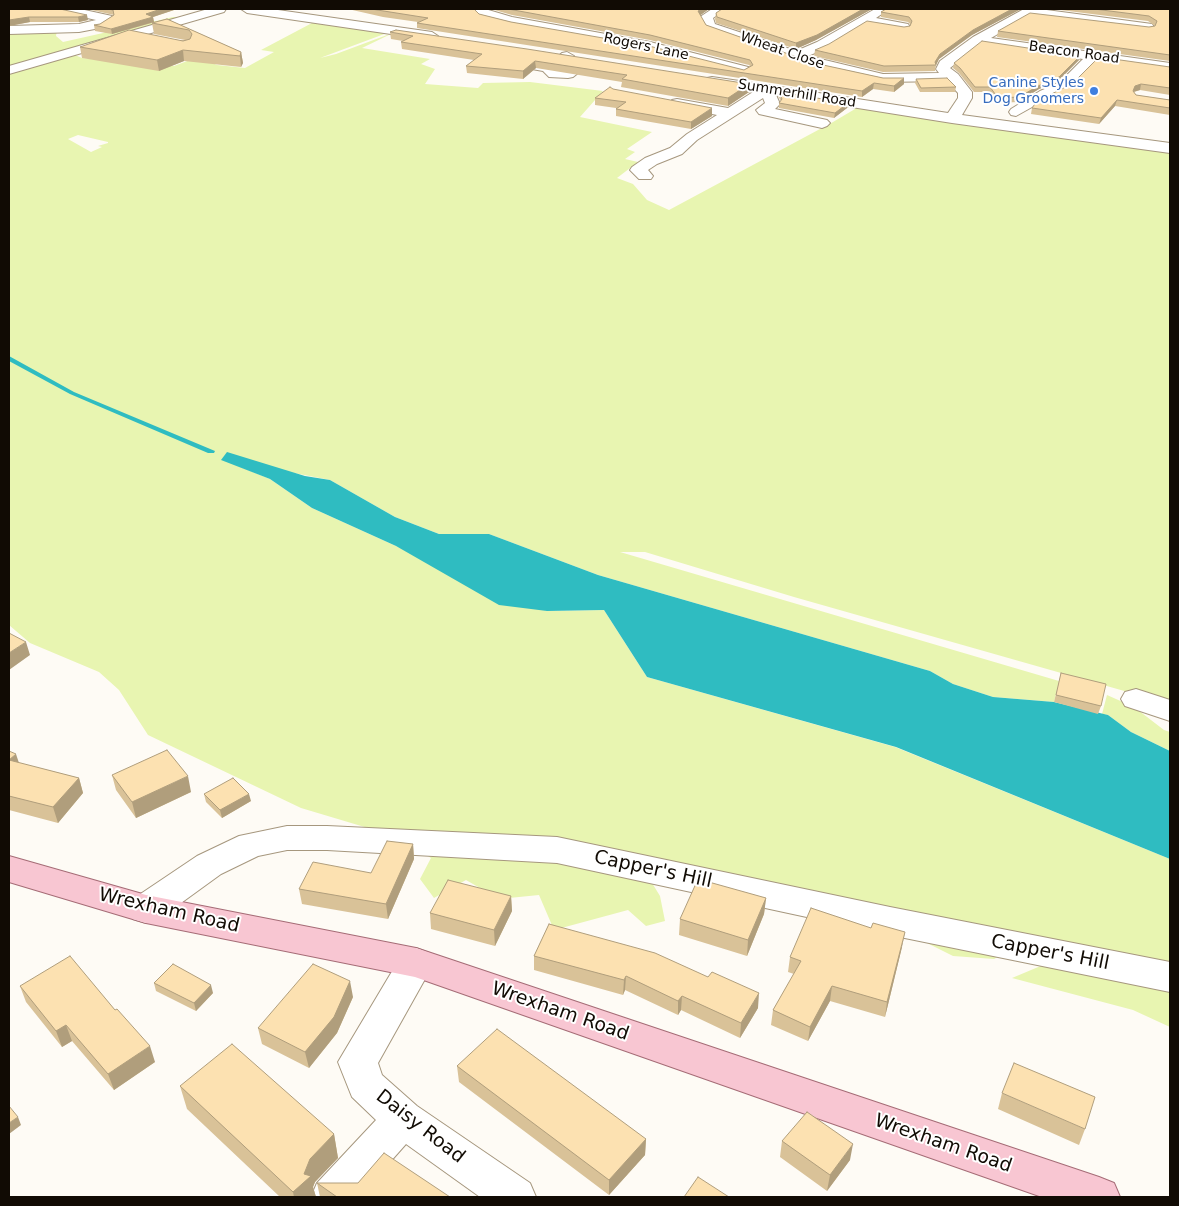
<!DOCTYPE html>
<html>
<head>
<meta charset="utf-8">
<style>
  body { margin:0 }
  #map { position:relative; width:1179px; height:1206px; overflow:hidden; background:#fefbf5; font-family:"DejaVu Sans",sans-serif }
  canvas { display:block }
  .frame { position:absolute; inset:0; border:10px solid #110b04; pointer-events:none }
</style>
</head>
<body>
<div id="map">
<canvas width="1179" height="1206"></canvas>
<div class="frame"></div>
</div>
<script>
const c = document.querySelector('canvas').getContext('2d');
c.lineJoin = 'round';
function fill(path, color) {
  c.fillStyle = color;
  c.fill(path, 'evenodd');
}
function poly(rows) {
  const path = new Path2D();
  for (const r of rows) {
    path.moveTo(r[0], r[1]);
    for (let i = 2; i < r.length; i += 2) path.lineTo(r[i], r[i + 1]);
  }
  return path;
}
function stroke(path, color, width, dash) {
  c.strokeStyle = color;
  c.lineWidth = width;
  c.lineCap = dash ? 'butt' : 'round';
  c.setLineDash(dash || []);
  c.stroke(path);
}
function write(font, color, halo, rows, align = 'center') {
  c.font = font + ' "DejaVu Sans",sans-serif';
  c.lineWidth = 4;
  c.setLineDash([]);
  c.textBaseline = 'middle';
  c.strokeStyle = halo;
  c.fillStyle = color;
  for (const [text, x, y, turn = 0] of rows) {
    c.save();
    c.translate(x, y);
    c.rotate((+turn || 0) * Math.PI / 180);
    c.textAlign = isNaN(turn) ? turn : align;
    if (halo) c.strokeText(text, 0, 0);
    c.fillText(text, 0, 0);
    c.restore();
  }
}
fill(poly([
  [173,17,186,17,9,68,9,31,31,29,57,30,56,36,63,42,103,33,128,22,156,21],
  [320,22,387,33,320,58,336,54,395,32,362,48,430,59,421,64,435,69,425,84,478,88,483,83,530,82,603,91,580,117,652,132,627,149,635,152,625,159,638,162,617,178,633,184,647,200,669,210,833,122,855,109,853,107,1170,150,1170,704,794,597,645,552,620,552,1059,681,1054,702,993,697,953,684,930,671,598,575,489,534,439,534,395,517,330,480,221,459,270,479,312,508,396,546,547,611,604,610,647,677,895,747,1170,859,1170,1027,1133,1010,1012,978,1043,965,1029,941,994,959,953,956,919,939,638,860,660,896,665,921,646,926,628,910,554,930,539,895,499,899,466,880,434,898,420,879,431,858,398,837,301,808,148,735,119,690,99,672,30,643,9,625,9,72,63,55,75,55,82,58,174,66,198,57,217,65,245,68,274,52,261,50,312,23],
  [78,135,108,142,108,143,98,146,102,147,91,152,68,139],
  [1107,695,1134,707,1164,730,1170,732,1170,751,1131,732,1108,715,1102,714]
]), '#e8f5b1');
fill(poly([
  [227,452,305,476,330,480,395,517,439,534,489,534,598,575,930,671,953,684,993,697,1054,702,1108,715,1131,732,1170,751,1170,859,896,747,647,677,604,610,547,611,499,605,396,546,312,508,270,479,221,460]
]), '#2fbcc1');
fill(poly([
  [9,356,74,392,215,451,214,453,208,453,70,394,9,361,9,356]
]), '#2fbcc1');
const minor = poly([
  [59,9,80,9,112,16,114,19,100,28,79,32,9,34,9,26,79,24,96,20,61,12,59,9],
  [208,9,226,9,224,12,9,74,9,66,208,9],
  [241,9,271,9,432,32,438,36,432,40,247,13,241,9],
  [471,9,485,9,512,17,650,42,752,68,754,71,747,75,649,50,512,25,480,17,471,9],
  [712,9,726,9,713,18,715,24,796,51,817,42,875,9,889,9,876,18,908,24,910,27,908,30,904,31,866,24,827,48,808,56,883,74,939,73,936,69,940,61,973,37,1024,9,1039,9,1152,24,1154,27,1148,31,1029,16,991,38,1170,63,1170,71,1097,61,1069,89,1050,97,1016,116,1011,115,1009,112,1011,109,1040,91,1059,83,1083,59,981,44,950,68,958,74,972,92,972,98,962,115,1170,143,1170,153,952,123,776,95,780,104,775,109,827,120,830,123,827,126,822,128,759,114,756,110,765,103,763,98,697,140,682,154,657,164,648,170,653,176,651,179,639,179,630,170,632,167,645,158,670,148,687,134,717,115,672,106,670,103,672,100,677,99,728,108,753,92,707,84,705,81,707,78,712,77,767,85,948,113,958,98,958,93,947,81,883,82,814,67,706,29,700,17,712,9],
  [567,52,574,56,568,61,581,66,583,69,573,77,568,78,549,77,543,71,510,65,508,62,515,58,552,65,557,70,565,70,555,66,553,61,562,53,567,52],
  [1136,689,1170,700,1170,721,1125,706,1121,699,1125,692,1136,689],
  [287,826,327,826,557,837,890,907,1170,962,1170,992,890,935,557,863,327,850,287,850,258,856,221,874,159,919,146,923,133,919,128,909,133,899,197,856,239,836,287,826],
  [416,948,429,953,434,963,378,1063,382,1075,417,1106,530,1183,536,1197,480,1197,406,1144,359,1197,311,1197,317,1183,376,1120,352,1097,338,1062,403,953,416,948]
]);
const major = poly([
  [9,856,146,895,416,948,1099,1177,1114,1183,1120,1197,1042,1197,415,977,146,923,9,882,9,856]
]);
stroke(minor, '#a6977e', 2);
stroke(major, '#a56c76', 2);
fill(minor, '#fff');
fill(major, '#f8c6d2');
fill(poly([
  [9,9,60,9,88,20,79,22,30,22,9,26],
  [87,9,177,9,153,17,154,22,167,19,241,52,243,63,241,67,184,61,159,71,82,58,80,47,185,40,154,34,152,23,112,34,95,31,94,25,100,24,114,15],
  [348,9,474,9,479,14,511,22,744,70,750,66,749,65,650,40,512,15,491,9,709,9,700,15,706,25,814,63,883,78,904,78,904,84,894,92,873,89,862,97,417,28,417,23,418,22,383,17],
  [722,9,872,9,816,40,796,49,716,23,715,19,716,13],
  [886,9,1021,9,972,35,939,59,936,65,935,71,883,72,814,56,815,50,910,26,911,25,908,22,881,17,881,12],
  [1052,9,1170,9,1170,61,997,37,998,31,1149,27,1155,26,1148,21],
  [390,32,749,84,749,92,728,106,621,87,622,82,536,68,523,79,467,73,466,66,474,60,402,49,401,42,403,41,391,39],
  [1080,56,1079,60,1058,81,1039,89,1018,102,997,103,990,92,974,92,959,73,953,68,954,63],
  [1170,67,1170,95,1140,90,1134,92,1136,95,1170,100,1170,115,1115,106,1099,124,1031,114,1032,108],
  [916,79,956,87,955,92,920,92,915,83],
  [613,89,712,116,691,129,616,116,616,108,595,105,595,98],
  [779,92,847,108,834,118,779,108,779,103,781,101,778,96],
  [1061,673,1101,706,1098,714,1054,702],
  [9,751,19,763,79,778,83,793,58,823,9,810],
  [112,775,191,792,136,818,116,790],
  [204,794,251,801,222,818,206,802],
  [413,844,414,859,388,919,302,904,299,889,371,873],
  [511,896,512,911,495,946,431,929,430,913],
  [766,898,764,914,747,956,679,935,680,919],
  [549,924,758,1008,740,1038,681,1010,678,1015,625,990,623,995,534,970,534,956],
  [902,947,885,1017,830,1001,808,1041,771,1025,773,1010,794,974,788,972,790,957],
  [154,983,213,993,196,1011,156,991],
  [20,986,155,1062,114,1090,72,1041,62,1047,26,1002],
  [353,997,337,1033,309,1068,262,1044,258,1028],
  [457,1066,646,1139,645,1155,609,1195,459,1082],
  [180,1086,334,1134,338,1158,315,1182,313,1187,316,1197,280,1197,187,1109],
  [1002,1093,1085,1129,1079,1145,998,1109],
  [782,1141,850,1160,827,1191,780,1157],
  [317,1183,450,1197,320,1197]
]), '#d9c298');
fill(poly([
  [161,9,177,9,147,19,146,14],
  [702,9,709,9,698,17,698,11],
  [863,9,872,9,816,40,796,49,796,43],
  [1012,9,1021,9,972,35,939,59,936,65,935,62,940,54,973,30],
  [87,15,88,20,79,22,78,17],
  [29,17,30,22,9,26,9,20],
  [153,17,154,22,112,34,111,29],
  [183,50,184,61,159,71,157,60],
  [241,52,243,63,241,67,240,56],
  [1080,56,1079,60,1058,81,1039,89,1018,102,1019,97],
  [535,61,536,68,523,79,523,71],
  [904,78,904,84,894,92,894,86],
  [874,83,873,89,862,97,862,91],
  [749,84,749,92,728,106,728,98],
  [1141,84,1140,90,1133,92,1133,91,1135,86],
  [1117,100,1115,106,1099,124,1101,118],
  [848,103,847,108,834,118,835,113],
  [712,108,712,116,691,129,691,122],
  [26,642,30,655,9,670,9,653],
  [16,754,21,769,9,762,9,760],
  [188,776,191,792,136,818,132,802],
  [79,778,83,793,58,823,53,807],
  [249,794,251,801,222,818,220,810],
  [413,844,414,859,388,919,386,904],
  [511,896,512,911,495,946,494,930],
  [766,898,764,914,747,956,748,940],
  [905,932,902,947,885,1017,887,1002],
  [626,976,625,990,623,995,624,980],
  [350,981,353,997,337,1033,309,1068,305,1052],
  [211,985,213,993,196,1011,194,1003],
  [832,986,830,1001,808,1041,810,1027],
  [759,993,758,1008,740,1038,741,1023],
  [682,996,681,1010,678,1015,678,1001],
  [66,1025,72,1041,62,1047,56,1031],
  [150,1046,155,1062,114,1090,108,1074],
  [18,1117,21,1125,9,1134,9,1123],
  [334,1134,338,1158,315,1182,313,1187,316,1197,294,1197,293,1192,304,1174,310,1159],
  [646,1139,645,1155,609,1195,609,1180],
  [853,1144,850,1160,827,1191,830,1175]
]), '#b09e7c');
const building = poly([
  [9,9,60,9,87,15,78,17,29,17,9,20,9,9],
  [108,9,161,9,146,14,153,17,111,29,94,25,100,24,114,15,113,10,108,9],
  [371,9,474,9,479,14,511,22,649,46,744,70,753,65,750,60,650,35,508,9,702,9,698,11,706,25,814,63,883,78,904,78,894,86,874,83,862,91,417,23,428,18,371,9],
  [722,9,863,9,817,35,796,43,717,17,716,13,722,9],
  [886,9,1012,9,973,30,940,54,935,62,936,65,884,66,815,50,829,44,867,21,904,27,910,26,912,21,909,17,881,12,886,9],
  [1094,9,1170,9,1170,55,998,31,1030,13,1149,27,1155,26,1157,21,1149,16,1094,9],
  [167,19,241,52,240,56,183,50,157,60,80,47,129,30,183,41,190,39,192,34,189,30,152,23,167,19],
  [396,30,527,49,749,84,728,98,622,79,627,75,535,61,523,71,466,66,482,54,401,42,413,36,390,32,396,30],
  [982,41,1080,56,1059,77,1040,85,1019,97,998,98,990,87,975,87,960,68,954,63,982,41],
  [1099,57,1170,67,1170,88,1141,84,1135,86,1133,91,1136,95,1170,100,1170,108,1117,100,1101,118,1032,108,1037,101,1072,84,1099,57],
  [947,78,956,87,921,88,916,79,947,78],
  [610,87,613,89,712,108,691,122,616,109,626,102,595,98,610,87],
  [779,92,848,103,835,113,779,103,782,99,779,92],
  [9,633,26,642,9,653,9,633],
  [1061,673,1106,684,1101,706,1056,695,1061,673],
  [167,750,188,776,132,802,112,775,167,750],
  [9,751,16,754,9,760,9,751],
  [9,760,79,778,53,807,9,796,9,760],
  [233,778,249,794,220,810,204,794,233,778],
  [387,841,413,844,386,904,299,889,313,862,371,873,387,841],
  [698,879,766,898,748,940,680,919,698,879],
  [448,880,511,896,494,930,430,913,448,880],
  [811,908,871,928,873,923,905,932,887,1002,832,986,810,1027,773,1010,801,961,790,957,811,908],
  [549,924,655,953,708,977,712,972,759,993,741,1023,682,996,678,1001,626,976,624,980,534,956,549,924],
  [70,956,115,1010,117,1009,150,1046,108,1074,66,1025,56,1031,20,986,70,956],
  [173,964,211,985,194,1003,154,983,173,964],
  [313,964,350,981,334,1017,305,1052,258,1028,313,964],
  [497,1029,646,1139,609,1180,457,1066,497,1029],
  [232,1044,334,1134,310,1159,304,1174,311,1176,293,1192,180,1086,232,1044],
  [1014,1063,1095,1097,1085,1129,1002,1093,1014,1063],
  [9,1106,18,1117,9,1123,9,1106],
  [807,1112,853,1144,830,1175,782,1141,807,1112],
  [384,1153,450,1197,337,1197,317,1183,358,1183,384,1153],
  [698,1177,729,1197,684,1197,698,1177]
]);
fill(building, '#fce1b1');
stroke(building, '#b09e7c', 1);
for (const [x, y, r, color] of [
  [1094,91,5,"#3f7fe0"]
]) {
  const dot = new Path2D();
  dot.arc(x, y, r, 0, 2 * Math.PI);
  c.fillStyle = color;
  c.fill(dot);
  stroke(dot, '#fff', 2);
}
write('14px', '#110b04', '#fff', [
  ["Rogers Lane",646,47,12],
  ["Wheat Close",782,51,19],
  ["Beacon Road",1074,53,8],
  ["Summerhill Road",797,94,9]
]);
write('14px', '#366cbe', '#fff', [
  ["Canine Styles",1084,83],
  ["Dog Groomers",1084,99]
], 'right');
write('19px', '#110b04', '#fff', [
  ["Capper's Hill",653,870,12],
  ["Wrexham Road",169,911,13],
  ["Capper's Hill",1050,953,11],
  ["Wrexham Road",560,1012,19],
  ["Daisy Road",420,1127,38],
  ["Wrexham Road",943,1144,19]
]);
</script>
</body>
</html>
